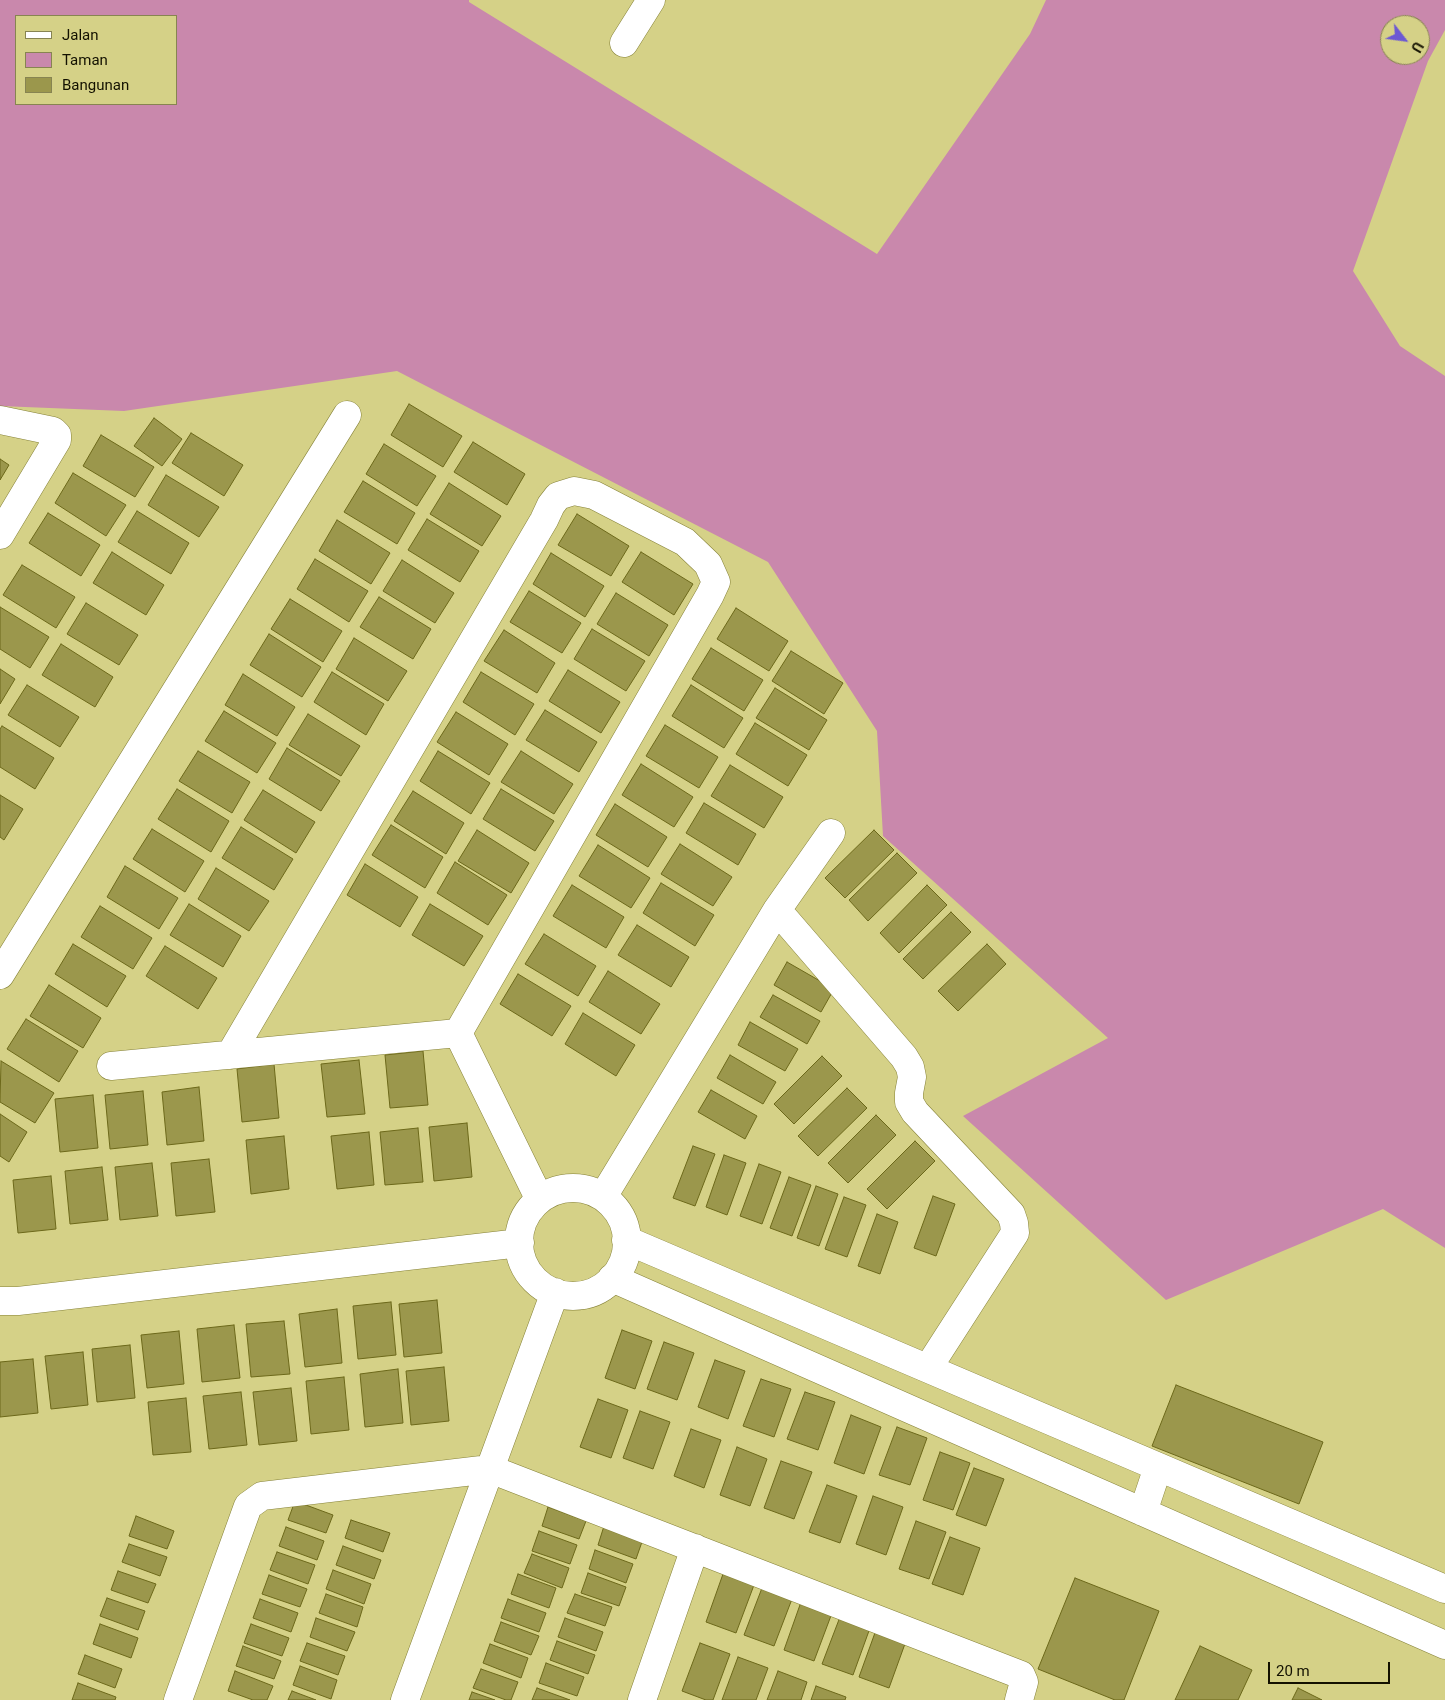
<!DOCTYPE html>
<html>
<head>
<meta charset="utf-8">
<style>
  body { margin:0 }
  #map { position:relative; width:1445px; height:1700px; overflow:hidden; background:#d5d187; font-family:Roboto,sans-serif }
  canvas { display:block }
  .legend { position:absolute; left:15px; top:15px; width:162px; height:90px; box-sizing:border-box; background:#d5d187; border:1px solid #878451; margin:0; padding:6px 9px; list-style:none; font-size:15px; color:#131100 }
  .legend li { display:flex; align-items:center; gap:10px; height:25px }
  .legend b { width:25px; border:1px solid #878451 }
  .north { position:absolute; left:1380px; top:15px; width:50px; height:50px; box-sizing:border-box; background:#d5d187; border:1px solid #878451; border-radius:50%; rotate:120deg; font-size:14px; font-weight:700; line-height:20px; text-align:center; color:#131100 }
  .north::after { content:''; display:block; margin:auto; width:18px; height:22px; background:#6c59d3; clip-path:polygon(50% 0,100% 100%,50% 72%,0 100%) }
  .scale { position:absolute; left:1268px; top:1662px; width:122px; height:22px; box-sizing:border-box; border:2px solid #131100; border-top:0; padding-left:6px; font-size:15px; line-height:18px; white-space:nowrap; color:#131100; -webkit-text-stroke:4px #d5d187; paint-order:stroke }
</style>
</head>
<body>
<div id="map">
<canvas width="1445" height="1700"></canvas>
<ul class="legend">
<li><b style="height:6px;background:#fff"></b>Jalan</li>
<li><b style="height:14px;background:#c988ac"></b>Taman</li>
<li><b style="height:14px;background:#9b974c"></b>Bangunan</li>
</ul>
<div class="north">U</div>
<div class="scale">20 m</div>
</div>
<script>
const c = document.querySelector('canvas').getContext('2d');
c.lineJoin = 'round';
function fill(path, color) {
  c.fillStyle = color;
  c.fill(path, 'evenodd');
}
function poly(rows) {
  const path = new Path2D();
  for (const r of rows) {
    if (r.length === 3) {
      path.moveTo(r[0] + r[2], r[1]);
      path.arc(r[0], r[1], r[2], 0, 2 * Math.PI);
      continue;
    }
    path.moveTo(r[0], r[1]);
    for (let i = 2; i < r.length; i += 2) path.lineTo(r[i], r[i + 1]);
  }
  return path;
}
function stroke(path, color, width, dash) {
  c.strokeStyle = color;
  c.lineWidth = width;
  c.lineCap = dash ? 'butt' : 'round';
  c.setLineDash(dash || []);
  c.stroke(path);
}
fill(poly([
  [0,0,469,0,469,2,877,254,1030,34,1046,0,1445,0,1445,30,1428,61,1353,271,1400,346,1445,376,1445,1248,1383,1209,1166,1300,963,1116,1108,1038,883,836,877,731,768,562,397,371,124,411,0,406],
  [16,16,176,16,176,104,16,104],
  [1390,25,1420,25,1420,55,1390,55]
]), '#c988ac');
const building = poly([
  [409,404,462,436,443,467,391,435,409,404],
  [154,418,182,439,162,466,134,446,154,418],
  [191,433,243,465,224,496,172,463,191,433],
  [101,435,154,467,135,497,83,466,101,435],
  [473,442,525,474,507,505,454,472,473,442],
  [384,444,436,476,417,506,366,474,384,444],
  [0,459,9,465,0,480,0,459],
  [73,473,126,505,106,536,55,503,73,473],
  [166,475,219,507,199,537,148,505,166,475],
  [363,481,415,513,397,544,344,512,363,481],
  [449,483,501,516,482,546,430,514,449,483],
  [137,511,189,543,171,574,118,542,137,511],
  [48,513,100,545,81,576,29,543,48,513],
  [577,514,629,546,611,576,558,545,577,514],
  [427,519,479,551,460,582,408,550,427,519],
  [337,520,390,553,371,584,319,551,337,520],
  [112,552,164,585,146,615,93,583,112,552],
  [641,552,693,584,674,615,622,582,641,552],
  [551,553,604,586,585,617,533,584,551,553],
  [315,559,368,591,349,622,297,589,315,559],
  [402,560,454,593,435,623,383,591,402,560],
  [22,565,75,597,56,628,3,595,22,565],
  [529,591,581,623,562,653,510,622,529,591],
  [616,593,668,625,649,656,597,624,616,593],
  [379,597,431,629,413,659,360,627,379,597],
  [290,599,342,631,323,662,271,629,290,599],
  [86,603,138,635,119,665,67,634,86,603],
  [0,607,49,637,30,668,0,649,0,607],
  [736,608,788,641,769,671,717,639,736,608],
  [592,629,645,661,626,691,574,659,592,629],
  [504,630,555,663,537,693,484,661,504,630],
  [269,634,321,667,302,697,250,665,269,634],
  [354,638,407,671,388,701,336,669,354,638],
  [61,644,113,677,95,707,42,675,61,644],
  [711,648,763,680,744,711,692,679,711,648],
  [791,651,843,683,824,714,772,681,791,651],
  [0,669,15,679,0,704,0,669],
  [568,670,620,702,601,733,549,701,568,670],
  [332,672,384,704,366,735,314,702,332,672],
  [481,672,534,704,515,735,463,702,481,672],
  [243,674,295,707,277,736,225,705,243,674],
  [27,685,79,717,60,747,8,715,27,685],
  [691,685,743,718,724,748,672,716,691,685],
  [775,688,827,720,809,750,756,718,775,688],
  [545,710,597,742,579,772,526,740,545,710],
  [224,711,276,743,257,773,205,741,224,711],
  [456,712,508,744,489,775,437,742,456,712],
  [308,714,360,746,341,776,289,745,308,714],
  [755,723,807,755,788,786,736,754,755,723],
  [665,725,718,757,699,788,646,756,665,725],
  [2,726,54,758,35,789,0,767,0,729,2,726],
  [287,748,340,781,321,811,269,779,287,748],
  [198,751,250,782,232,813,179,781,198,751],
  [438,751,490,783,471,814,420,781,438,751],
  [521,751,573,784,554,814,501,782,521,751],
  [641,764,693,797,674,827,622,795,641,764],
  [730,765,783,797,764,828,711,796,730,765],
  [177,789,229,821,211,852,158,819,177,789],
  [501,789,554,821,535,851,483,819,501,789],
  [263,790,315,822,296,853,244,820,263,790],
  [413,791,464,823,446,854,394,821,413,791],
  [0,795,23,809,4,840,0,837,0,795],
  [704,803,756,834,738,865,686,833,704,803],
  [615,804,667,837,648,867,596,835,615,804],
  [391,825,443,857,425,888,372,855,391,825],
  [241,827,293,859,274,890,222,858,241,827],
  [152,829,204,861,185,892,133,859,152,829],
  [477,830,529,863,511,893,458,861,477,830],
  [874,830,894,850,845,898,825,878,874,830],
  [680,844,732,877,713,906,661,874,680,844],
  [598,845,650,878,631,908,579,876,598,845],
  [897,853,917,873,868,921,849,900,897,853],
  [455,862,507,895,488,925,437,893,455,862],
  [365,864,418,897,400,927,347,895,365,864],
  [125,866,178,898,159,929,107,897,125,866],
  [216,868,269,901,249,931,198,899,216,868],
  [661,883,714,915,695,946,643,913,661,883],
  [572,885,624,917,606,948,553,916,572,885],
  [927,885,947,905,899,953,880,933,927,885],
  [189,904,241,936,223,967,170,935,189,904],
  [430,904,483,936,464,966,412,935,430,904],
  [100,906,152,938,133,969,81,937,100,906],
  [951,912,971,932,923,979,903,959,951,912],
  [637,925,689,957,671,987,618,955,637,925],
  [544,934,596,966,578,996,525,964,544,934],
  [73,944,126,976,107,1007,55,974,73,944],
  [987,944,1006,964,958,1011,938,991,987,944],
  [165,946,217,978,198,1009,146,976,165,946],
  [787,962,834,989,821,1012,774,985,787,962],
  [608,971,660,1004,641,1034,589,1002,608,971],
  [518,974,571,1006,552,1036,500,1004,518,974],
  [49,985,101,1018,83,1048,30,1016,49,985],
  [773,995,820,1021,807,1044,760,1017,773,995],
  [583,1013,635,1045,616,1076,565,1044,583,1013],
  [26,1019,78,1051,59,1082,7,1049,26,1019],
  [750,1022,798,1049,785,1071,738,1045,750,1022],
  [423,1051,428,1105,390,1108,385,1055,423,1051],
  [730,1055,776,1082,763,1104,717,1078,730,1055],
  [822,1056,842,1076,794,1124,774,1104,822,1056],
  [359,1060,365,1114,327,1117,321,1064,359,1060],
  [1,1061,54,1093,35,1123,0,1102,1,1061],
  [274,1064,279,1118,242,1122,237,1069,274,1064],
  [199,1087,204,1141,167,1145,162,1092,199,1087],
  [847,1088,867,1108,818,1156,798,1136,847,1088],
  [711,1090,757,1116,745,1139,698,1112,711,1090],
  [143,1091,148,1145,110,1149,105,1095,143,1091],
  [93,1095,98,1148,60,1152,55,1099,93,1095],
  [0,1114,27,1132,9,1162,0,1156,0,1114],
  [876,1115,896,1135,848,1183,828,1163,876,1115],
  [467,1123,472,1177,434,1181,429,1127,467,1123],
  [418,1128,423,1182,385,1185,380,1132,418,1128],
  [369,1132,374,1185,337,1189,331,1136,369,1132],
  [284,1136,289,1189,251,1194,246,1140,284,1136],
  [915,1141,935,1161,887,1209,867,1189,915,1141],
  [693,1146,715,1154,695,1206,673,1198,693,1146],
  [724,1155,746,1163,727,1215,706,1207,724,1155],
  [209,1159,215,1212,176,1216,171,1163,209,1159],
  [152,1163,158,1216,120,1220,115,1167,152,1163],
  [759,1164,781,1172,762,1224,740,1216,759,1164],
  [102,1167,108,1220,70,1224,65,1171,102,1167],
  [51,1176,56,1229,18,1233,13,1180,51,1176],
  [789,1177,811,1185,792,1236,770,1228,789,1177],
  [816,1186,838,1194,819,1246,797,1238,816,1186],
  [933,1196,955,1204,936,1256,914,1248,933,1196],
  [844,1197,866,1205,847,1257,825,1249,844,1197],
  [877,1214,898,1222,880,1274,858,1266,877,1214],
  [437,1300,442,1353,404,1357,399,1304,437,1300],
  [391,1302,396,1355,358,1359,353,1306,391,1302],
  [337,1309,342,1363,305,1367,299,1314,337,1309],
  [284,1321,290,1374,251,1377,246,1324,284,1321],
  [234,1325,240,1378,202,1382,197,1329,234,1325],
  [622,1330,652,1341,635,1389,605,1378,622,1330],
  [179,1331,184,1384,147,1388,141,1335,179,1331],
  [664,1342,694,1353,677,1400,647,1389,664,1342],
  [130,1345,135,1398,97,1402,92,1349,130,1345],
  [83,1352,88,1405,51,1409,45,1356,83,1352],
  [33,1359,38,1413,0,1417,0,1362,33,1359],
  [715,1360,745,1371,728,1419,698,1407,715,1360],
  [444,1367,449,1421,411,1425,406,1371,444,1367],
  [398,1369,403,1423,365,1427,360,1374,398,1369],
  [344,1377,349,1430,311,1434,306,1381,344,1377],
  [761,1379,791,1389,774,1437,743,1426,761,1379],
  [1176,1385,1323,1442,1299,1504,1152,1446,1176,1385],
  [291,1388,297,1441,259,1445,253,1392,291,1388],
  [241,1392,247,1445,209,1449,203,1396,241,1392],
  [805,1392,835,1402,818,1450,787,1439,805,1392],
  [186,1398,191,1452,153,1455,148,1402,186,1398],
  [598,1399,628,1410,611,1458,580,1447,598,1399],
  [640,1411,670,1422,653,1469,623,1458,640,1411],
  [851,1415,881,1427,864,1474,834,1463,851,1415],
  [897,1427,927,1438,910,1485,879,1475,897,1427],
  [691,1429,721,1440,704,1488,674,1476,691,1429],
  [737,1447,767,1459,750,1506,720,1495,737,1447],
  [940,1452,970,1463,953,1510,923,1500,940,1452],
  [781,1461,812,1472,794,1519,764,1508,781,1461],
  [974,1468,1004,1479,986,1526,956,1515,974,1468],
  [827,1485,857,1496,840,1543,809,1532,827,1485],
  [873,1496,903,1507,886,1555,856,1544,873,1496],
  [295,1501,333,1515,326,1533,288,1520,295,1501],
  [548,1507,586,1521,579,1539,542,1526,548,1507],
  [136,1516,174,1531,167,1549,129,1536,136,1516],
  [351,1520,390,1533,383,1552,345,1538,351,1520],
  [916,1521,946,1532,929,1579,899,1569,916,1521],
  [604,1526,643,1539,636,1559,598,1545,604,1526],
  [286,1527,324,1541,317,1560,279,1546,286,1527],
  [539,1531,577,1545,570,1564,532,1551,539,1531],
  [950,1537,980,1548,963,1595,932,1584,950,1537],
  [129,1544,167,1557,160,1576,122,1562,129,1544],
  [343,1546,381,1560,374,1579,336,1565,343,1546],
  [595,1550,633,1564,626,1583,589,1569,595,1550],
  [277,1552,315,1565,308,1584,270,1570,277,1552],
  [532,1554,569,1568,562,1588,524,1573,532,1554],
  [333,1570,371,1584,364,1604,326,1589,333,1570],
  [118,1571,156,1584,148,1603,111,1590,118,1571],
  [588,1573,626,1587,619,1606,581,1593,588,1573],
  [518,1574,556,1588,549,1608,511,1594,518,1574],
  [723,1574,754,1585,736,1633,706,1622,723,1574],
  [269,1575,307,1589,300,1607,262,1594,269,1575],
  [1075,1578,1159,1611,1124,1700,1115,1700,1038,1669,1075,1578],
  [762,1588,792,1599,774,1646,744,1635,762,1588],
  [326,1594,363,1607,357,1627,319,1613,326,1594],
  [575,1594,612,1607,605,1626,567,1613,575,1594],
  [107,1598,145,1611,138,1630,100,1616,107,1598],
  [260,1599,298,1613,291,1632,253,1618,260,1599],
  [508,1599,546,1613,539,1632,501,1618,508,1599],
  [801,1602,832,1613,814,1661,784,1650,801,1602],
  [840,1617,870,1628,853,1675,822,1664,840,1617],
  [316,1618,355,1632,347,1651,310,1637,316,1618],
  [565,1618,603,1632,596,1651,558,1637,565,1618],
  [501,1622,539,1636,531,1655,494,1641,501,1622],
  [100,1624,138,1638,131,1658,93,1644,100,1624],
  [251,1624,289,1638,282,1656,244,1643,251,1624],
  [876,1630,906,1641,889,1688,859,1677,876,1630],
  [557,1641,595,1655,588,1674,550,1660,557,1641],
  [307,1643,345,1656,338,1675,300,1661,307,1643],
  [700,1643,730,1654,713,1700,706,1700,682,1691,700,1643],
  [490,1644,528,1658,521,1678,483,1663,490,1644],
  [243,1646,281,1661,274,1679,236,1666,243,1646],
  [1200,1646,1252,1670,1238,1700,1175,1700,1200,1646],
  [85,1655,122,1669,115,1688,78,1674,85,1655],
  [738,1657,768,1668,756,1700,722,1700,738,1657],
  [546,1663,584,1677,577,1696,539,1683,546,1663],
  [300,1666,337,1680,331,1699,293,1685,300,1666],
  [481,1669,518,1682,511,1700,506,1700,473,1688,481,1669],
  [235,1671,273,1686,267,1700,253,1700,228,1691,235,1671],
  [778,1671,807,1682,801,1700,767,1700,778,1671],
  [78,1683,116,1697,115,1700,72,1700,78,1683],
  [816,1686,846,1697,845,1700,811,1700,816,1686],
  [537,1688,570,1700,532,1700,537,1688],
  [1298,1688,1322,1700,1292,1700,1298,1688],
  [292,1691,316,1700,288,1700,292,1691],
  [472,1692,495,1700,469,1700,472,1692]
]);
fill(building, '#9b974c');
stroke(building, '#6c681a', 1);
const minor = poly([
  [624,43,651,0],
  [0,420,53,431,57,435,57,440,0,535],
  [777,910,904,1057,910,1067,912,1077,909,1093,909,1102,915,1112,1011,1214,1014,1223,1015,1233,928,1368],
  [0,975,347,415],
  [230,1055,544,520,551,505,558,496,574,491,594,495,685,542,708,564,716,582,710,595,458,1033],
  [111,1066,458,1033,539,1198],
  [573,1242,54],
  [604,1195,777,910,831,833],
  [626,1240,1445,1589],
  [612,1278,1445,1645],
  [0,1301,18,1301,520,1243],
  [1143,1512,1158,1467],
  [178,1700,248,1506,262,1496,490,1469,1021,1675,1024,1682,1019,1700],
  [405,1700,555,1292],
  [642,1700,695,1548]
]);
stroke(minor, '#868238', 29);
stroke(minor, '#fff', 28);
</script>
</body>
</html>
